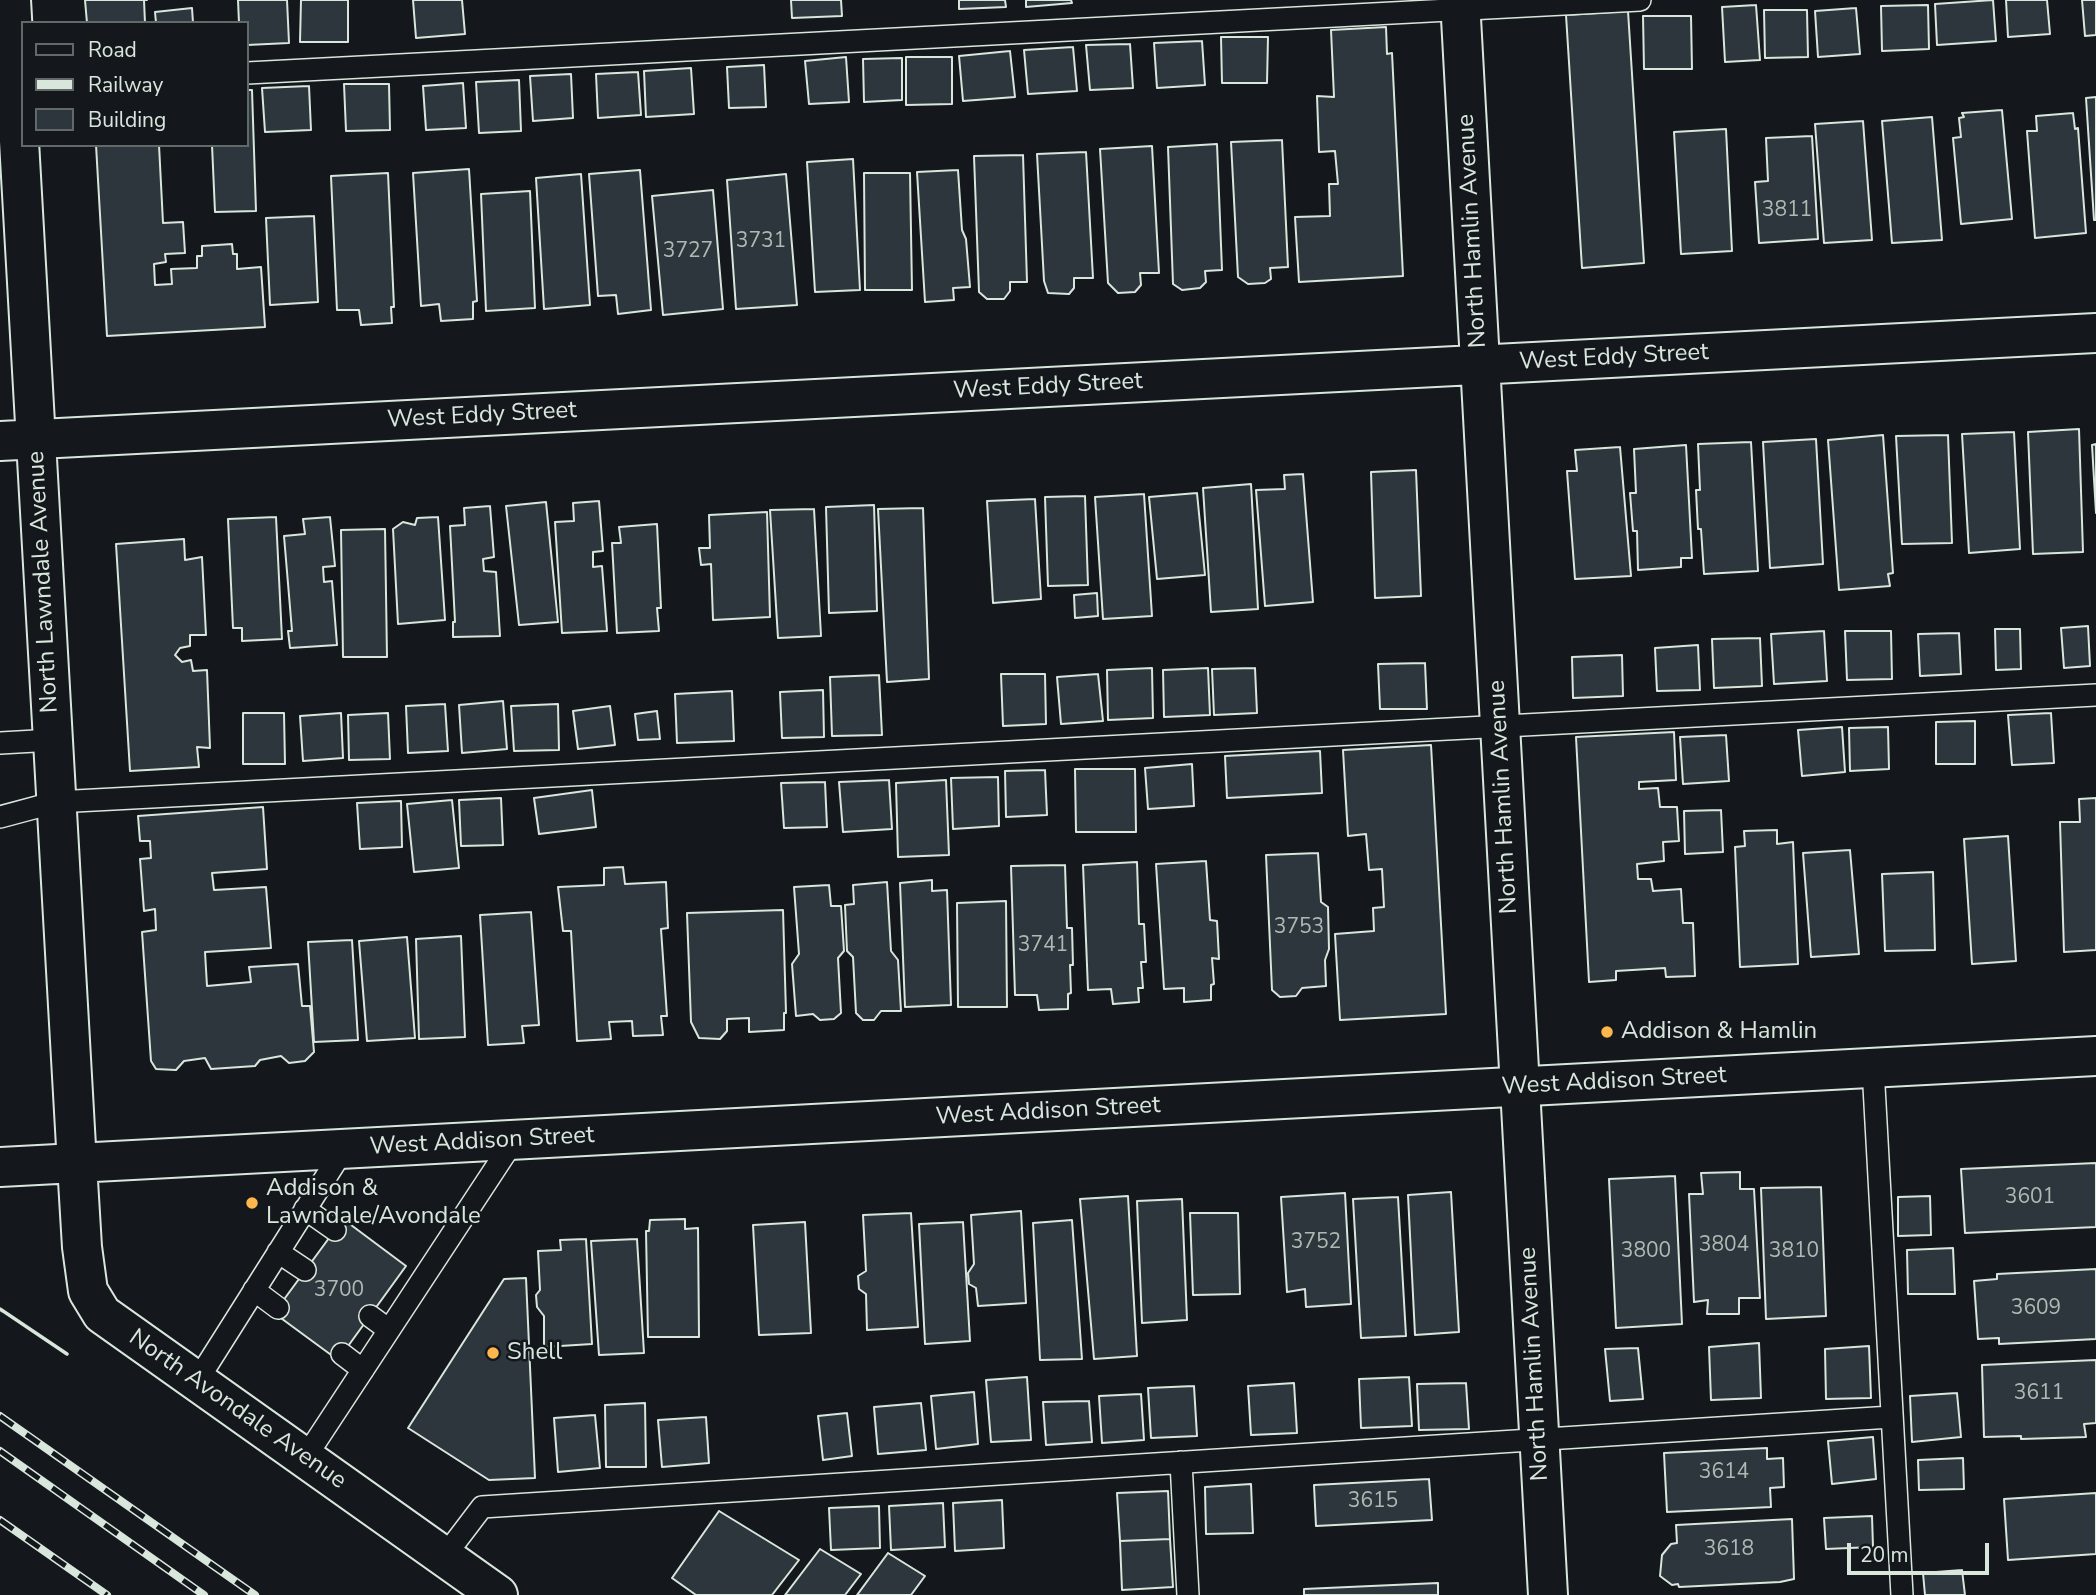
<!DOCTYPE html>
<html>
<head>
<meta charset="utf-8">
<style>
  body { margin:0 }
  #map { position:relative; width:2096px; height:1595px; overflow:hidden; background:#14181c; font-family:"Nunito Sans",sans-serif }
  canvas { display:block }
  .legend { position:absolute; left:21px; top:21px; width:228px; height:126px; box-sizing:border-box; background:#14181c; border:2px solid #626a69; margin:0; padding:9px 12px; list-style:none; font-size:21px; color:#d8e6dc }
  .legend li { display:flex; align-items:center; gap:14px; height:35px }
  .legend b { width:35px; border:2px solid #626a69 }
  .scale { position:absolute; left:1847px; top:1543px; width:142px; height:32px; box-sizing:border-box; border:4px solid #d8e6dc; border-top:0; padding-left:9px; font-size:21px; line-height:24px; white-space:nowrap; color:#d8e6dc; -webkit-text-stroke:5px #14181c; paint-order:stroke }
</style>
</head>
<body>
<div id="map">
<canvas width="2096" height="1595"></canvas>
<ul class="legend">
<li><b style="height:9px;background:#14181c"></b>Road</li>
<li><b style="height:9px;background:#d8e6dc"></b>Railway</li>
<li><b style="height:19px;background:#2c363c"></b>Building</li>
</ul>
<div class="scale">20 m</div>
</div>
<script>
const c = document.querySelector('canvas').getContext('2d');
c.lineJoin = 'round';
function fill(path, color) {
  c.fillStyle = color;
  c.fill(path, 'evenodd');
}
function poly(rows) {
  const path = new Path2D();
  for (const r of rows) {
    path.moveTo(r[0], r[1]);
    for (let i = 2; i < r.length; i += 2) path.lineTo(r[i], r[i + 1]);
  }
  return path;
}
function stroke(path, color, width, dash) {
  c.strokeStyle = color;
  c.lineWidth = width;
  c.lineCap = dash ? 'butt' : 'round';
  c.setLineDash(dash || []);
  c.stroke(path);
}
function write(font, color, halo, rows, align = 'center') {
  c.font = font + ' "Nunito Sans",sans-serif';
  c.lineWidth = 5;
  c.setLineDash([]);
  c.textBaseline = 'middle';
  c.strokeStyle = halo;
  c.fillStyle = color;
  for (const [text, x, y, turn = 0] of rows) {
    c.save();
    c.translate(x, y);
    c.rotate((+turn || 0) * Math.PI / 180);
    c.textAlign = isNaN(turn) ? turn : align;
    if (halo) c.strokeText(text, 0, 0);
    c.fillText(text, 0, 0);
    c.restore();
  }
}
const building = poly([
  [85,0,147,0,144,0,145,23,87,23,85,0],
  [238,0,287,0,289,43,247,45,247,23,239,23,238,0],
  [301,0,348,0,348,42,300,42,301,0],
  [413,0,462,0,465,34,416,38,413,0],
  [791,0,841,0,842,16,792,18,791,0],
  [959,0,1005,0,1006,7,959,9,959,0],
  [1026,0,1071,0,1072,3,1026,7,1026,0],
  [1993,0,1996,41,1937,45,1935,4,1993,0],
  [2006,0,2047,0,2050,34,2008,37,2006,0],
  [2082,0,2096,0,2096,35,2085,36,2082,0],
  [1756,5,1760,60,1725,62,1722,7,1756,5],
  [1928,5,1929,49,1882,51,1881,6,1928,5],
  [192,8,193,23,156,23,155,12,192,8],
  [1856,8,1860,54,1818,57,1815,11,1856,8],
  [1764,10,1807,10,1808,57,1765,58,1764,10],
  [1628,11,1644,263,1582,268,1566,15,1628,11],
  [1643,16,1691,16,1692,69,1644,69,1643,16],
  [1386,27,1387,54,1392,53,1403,276,1299,282,1295,217,1330,216,1329,184,1338,184,1335,151,1319,152,1317,96,1334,97,1331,30,1386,27],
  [1221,37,1268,37,1267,83,1222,83,1221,37],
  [1202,41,1205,85,1157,88,1154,43,1202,41],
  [1130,44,1133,88,1090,90,1086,45,1130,44],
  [1073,47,1077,91,1028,94,1024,50,1073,47],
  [1010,51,1015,97,963,101,959,56,1010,51],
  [846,57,849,102,809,104,805,61,846,57],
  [906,57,952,57,952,104,906,105,906,57],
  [902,58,902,100,864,102,863,59,902,58],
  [764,65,766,107,729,108,727,67,764,65],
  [691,68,694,114,646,117,644,71,691,68],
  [638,72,641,115,598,118,596,74,638,72],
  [571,74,573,118,533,121,530,76,571,74],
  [519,80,521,131,479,133,476,82,519,80],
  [463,83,466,128,426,130,423,86,463,83],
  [344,84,389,84,390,130,346,131,344,84],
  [309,86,311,130,265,132,262,88,309,86],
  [247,90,252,90,256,211,215,212,212,145,247,145,247,90],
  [2096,97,2096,220,2094,220,2086,98,2096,97],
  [2002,110,2012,219,1961,224,1953,138,1961,137,1959,118,1964,117,1962,113,2002,110],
  [2073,113,2075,129,2078,128,2086,233,2035,238,2027,131,2037,131,2036,116,2073,113],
  [1932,117,1942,240,1892,243,1882,121,1932,117],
  [1863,121,1872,240,1824,243,1815,124,1863,121],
  [1726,129,1732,251,1681,254,1674,132,1726,129],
  [1812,136,1818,239,1759,243,1755,182,1768,181,1766,138,1812,136],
  [1282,140,1288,267,1270,268,1271,279,1265,283,1248,284,1238,277,1231,142,1282,140],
  [1217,144,1222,270,1205,271,1206,282,1200,288,1182,290,1173,284,1168,147,1217,144],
  [96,145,159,145,163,223,183,222,185,253,165,254,166,262,154,264,155,285,172,284,171,269,197,268,197,256,202,256,202,246,232,244,233,254,237,254,237,269,261,267,265,327,107,336,96,145],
  [1152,146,1159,273,1140,273,1141,285,1135,292,1118,293,1108,283,1100,149,1152,146],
  [1086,152,1093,278,1074,278,1074,288,1069,294,1048,293,1044,281,1037,154,1086,152],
  [1023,155,1027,282,1010,282,1010,291,1004,299,987,299,979,292,974,156,1023,155],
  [853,159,860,290,815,292,807,162,853,159],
  [469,169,477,301,473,302,473,319,441,321,439,304,421,306,413,173,469,169],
  [640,170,651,310,618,314,616,295,598,296,589,174,640,170],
  [958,170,962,230,966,239,970,287,953,288,954,300,925,302,917,172,958,170],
  [388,173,394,307,391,307,392,323,361,325,359,310,337,310,331,176,388,173],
  [864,173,910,173,912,290,865,290,864,173],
  [581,174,590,305,544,309,536,178,581,174],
  [786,174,797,305,736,309,727,180,786,174],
  [713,190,723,309,663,315,652,196,713,190],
  [530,191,535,308,486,311,481,194,530,191],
  [314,216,318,302,270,305,266,218,314,216],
  [2079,429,2083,552,2033,554,2028,432,2079,429],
  [2014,432,2020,549,1969,553,1962,434,2014,432],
  [1883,435,1893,573,1888,574,1890,586,1839,590,1828,440,1883,435],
  [1948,435,1952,543,1902,544,1896,436,1948,435],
  [1816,439,1823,564,1770,568,1763,442,1816,439],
  [1751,442,1758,571,1704,574,1701,529,1698,529,1696,490,1700,490,1698,444,1751,442],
  [2096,444,2096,513,2092,445,2096,444],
  [1686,445,1692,558,1681,558,1681,567,1638,570,1637,531,1633,531,1630,493,1636,493,1634,449,1686,445],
  [1620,447,1631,576,1575,579,1567,471,1577,471,1575,450,1620,447],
  [1416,470,1421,596,1375,598,1371,472,1416,470],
  [1303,474,1313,602,1265,606,1256,490,1285,489,1284,475,1303,474],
  [1251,484,1258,609,1211,612,1203,488,1251,484],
  [1197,493,1205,575,1157,579,1149,497,1197,493],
  [1144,494,1152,616,1103,619,1095,497,1144,494],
  [1085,496,1088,585,1048,586,1045,497,1085,496],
  [1035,499,1041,599,993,603,987,501,1035,499],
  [599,501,603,551,593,552,593,567,602,566,607,631,562,633,555,522,574,521,573,503,599,501],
  [546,502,558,622,519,625,506,506,546,502],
  [874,505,877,611,829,613,826,507,874,505],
  [490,506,494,557,483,559,484,571,496,572,500,636,453,637,453,622,455,622,450,526,465,525,464,508,490,506],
  [923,508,929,679,887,682,878,509,923,508],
  [814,509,821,636,778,638,770,510,814,509],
  [767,512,770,617,713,620,711,564,701,565,699,548,710,548,709,515,767,512],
  [276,517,282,639,242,641,242,628,233,628,228,519,276,517],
  [330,517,335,566,323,567,324,582,332,581,337,645,290,648,288,631,292,631,284,536,305,534,303,519,330,517],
  [438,517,445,620,398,624,393,529,403,522,415,525,417,518,438,517],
  [657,524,661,608,657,608,659,631,617,633,612,543,621,543,619,527,657,524],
  [385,529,387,657,343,657,341,530,385,529],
  [184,539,185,560,202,557,206,635,190,635,190,646,180,648,175,655,182,662,191,660,193,671,207,670,210,748,197,747,199,767,130,771,116,544,184,539],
  [1097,593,1098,616,1075,618,1074,595,1097,593],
  [2088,626,2090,666,2064,668,2061,628,2088,626],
  [1995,629,2020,629,2021,669,1996,670,1995,629],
  [1824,631,1827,681,1774,684,1771,634,1824,631],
  [1845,631,1891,631,1892,679,1847,680,1845,631],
  [1959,633,1961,674,1920,676,1918,634,1959,633],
  [1760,638,1762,686,1714,688,1712,639,1760,638],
  [1698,645,1700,690,1657,691,1655,648,1698,645],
  [1622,655,1623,696,1573,698,1572,657,1622,655],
  [1425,663,1427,709,1380,709,1378,664,1425,663],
  [1152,668,1153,718,1108,720,1107,670,1152,668],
  [1208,668,1210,715,1164,717,1163,670,1208,668],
  [1255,668,1257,713,1214,715,1212,669,1255,668],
  [1001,674,1045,674,1046,724,1003,726,1001,674],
  [1098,674,1103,721,1061,724,1057,677,1098,674],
  [879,675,882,735,832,736,830,677,879,675],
  [823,690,824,737,782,738,780,692,823,690],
  [732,691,734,741,677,743,675,694,732,691],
  [503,701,507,749,462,753,459,705,503,701],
  [445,704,448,751,408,753,406,706,445,704],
  [558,704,559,750,514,751,511,706,558,704],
  [610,706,615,745,578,749,573,711,610,706],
  [657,711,660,739,638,740,635,714,657,711],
  [243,713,284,713,285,764,243,764,243,713],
  [341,713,343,758,303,761,300,716,341,713],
  [388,713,390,759,349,760,348,715,388,713],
  [2051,713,2054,763,2012,765,2008,715,2051,713],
  [1975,721,1975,764,1936,764,1936,722,1975,721],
  [1842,727,1845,772,1802,776,1798,730,1842,727],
  [1888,727,1889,769,1850,771,1849,728,1888,727],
  [1674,732,1676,780,1639,782,1639,789,1658,788,1660,807,1677,807,1679,841,1663,842,1664,861,1637,864,1638,879,1651,879,1653,891,1681,889,1683,923,1693,923,1695,976,1666,977,1665,968,1616,971,1616,980,1589,982,1576,737,1674,732],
  [1726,735,1729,781,1683,784,1680,737,1726,735],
  [1431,745,1446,1014,1340,1020,1335,934,1374,931,1373,908,1384,907,1382,869,1369,870,1366,834,1348,836,1343,750,1431,745],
  [1320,751,1322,793,1227,798,1225,756,1320,751],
  [1192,764,1194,806,1148,809,1145,768,1192,764],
  [1075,769,1135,769,1136,832,1076,832,1075,769],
  [1045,770,1047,815,1006,817,1005,771,1045,770],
  [998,777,999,826,953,829,951,778,998,777],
  [889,780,892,829,843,832,839,782,889,780],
  [946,780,949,855,898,857,896,783,946,780],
  [825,782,827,827,784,828,781,783,825,782],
  [592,790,596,827,539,834,534,798,592,790],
  [501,798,503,845,461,846,459,800,501,798],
  [2096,798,2096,950,2064,952,2060,822,2080,822,2079,799,2096,798],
  [452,800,459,868,414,872,407,804,452,800],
  [401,801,402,847,360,849,357,803,401,801],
  [263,807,267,869,212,873,214,890,266,887,271,948,205,952,207,986,251,982,249,967,298,964,302,1006,310,1006,314,1052,305,1061,289,1063,281,1056,260,1060,255,1066,211,1069,205,1058,184,1061,176,1070,156,1069,151,1061,142,932,156,930,155,909,144,911,140,859,151,858,150,841,140,841,138,816,263,807],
  [1721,810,1723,852,1685,854,1684,811,1721,810],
  [1777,830,1777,844,1793,842,1798,964,1740,967,1735,847,1745,846,1744,831,1777,830],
  [2008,836,2016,961,1972,964,1964,839,2008,836],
  [1850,850,1859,954,1811,957,1803,853,1850,850],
  [1318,853,1321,902,1328,907,1329,949,1325,960,1326,986,1302,988,1296,996,1280,997,1272,990,1266,855,1318,853],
  [1206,861,1210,920,1217,921,1219,959,1212,958,1214,984,1211,985,1211,1000,1184,1002,1184,988,1164,989,1156,864,1206,861],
  [1137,862,1139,924,1144,924,1146,962,1141,962,1143,988,1138,988,1139,1002,1113,1004,1111,989,1088,990,1083,865,1137,862],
  [1065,865,1067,928,1072,928,1073,965,1070,965,1071,993,1068,994,1068,1009,1039,1010,1037,995,1015,995,1011,866,1065,865],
  [623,867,625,884,666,882,668,928,661,929,667,1016,661,1016,663,1035,633,1036,632,1021,609,1022,611,1039,577,1041,571,931,563,931,558,887,604,885,604,868,623,867],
  [1933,872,1935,950,1885,951,1882,874,1933,872],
  [932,880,932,891,947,890,951,1005,905,1007,900,883,932,880],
  [887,882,891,951,898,960,901,1011,881,1011,874,1020,863,1020,856,1013,853,957,847,951,845,905,854,904,853,885,887,882],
  [829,885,831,906,841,906,844,951,838,958,841,1013,834,1019,820,1020,813,1014,796,1016,792,964,799,954,794,887,829,885],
  [1006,901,1007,1007,958,1007,957,903,1006,901],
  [783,910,786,1013,784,1013,784,1030,749,1032,749,1018,727,1019,727,1031,720,1039,699,1038,691,1022,687,913,783,910],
  [531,912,539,1025,522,1026,524,1043,488,1045,480,915,531,912],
  [461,936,465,1037,419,1039,416,939,461,936],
  [407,937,415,1038,367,1041,359,941,407,937],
  [352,940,358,1040,314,1042,308,942,352,940],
  [2096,1163,2096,1227,1965,1233,1961,1169,2096,1163],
  [1740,1172,1740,1189,1754,1189,1760,1298,1739,1298,1739,1314,1707,1314,1708,1300,1694,1302,1689,1194,1703,1194,1701,1173,1740,1172],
  [1675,1176,1682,1324,1616,1328,1609,1179,1675,1176],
  [1821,1187,1826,1316,1766,1319,1761,1188,1821,1187],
  [1451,1192,1459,1332,1415,1335,1408,1195,1451,1192],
  [1345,1193,1351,1304,1306,1307,1305,1289,1287,1292,1281,1197,1345,1193],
  [1128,1196,1137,1356,1094,1359,1080,1199,1128,1196],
  [1930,1196,1931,1235,1898,1236,1898,1197,1930,1196],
  [1398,1197,1406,1336,1361,1338,1353,1199,1398,1197],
  [1182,1199,1187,1320,1142,1323,1137,1201,1182,1199],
  [1021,1211,1026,1303,978,1306,976,1288,969,1284,968,1273,974,1264,971,1215,1021,1211],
  [911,1213,918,1327,867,1330,866,1294,859,1289,858,1276,866,1271,863,1215,911,1213],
  [1190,1213,1238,1213,1240,1294,1193,1295,1190,1213],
  [343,1219,406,1266,338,1360,274,1313,343,1219],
  [685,1219,685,1229,698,1228,699,1337,648,1337,646,1231,649,1231,650,1220,685,1219],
  [1072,1220,1082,1359,1040,1360,1033,1223,1072,1220],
  [805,1222,811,1333,759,1335,753,1225,805,1222],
  [963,1222,970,1341,925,1344,919,1224,963,1222],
  [586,1239,592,1344,544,1347,544,1316,537,1307,536,1295,540,1290,538,1251,561,1250,560,1240,586,1239],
  [637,1239,644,1353,599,1355,591,1241,637,1239],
  [1953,1248,1955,1294,1908,1294,1907,1250,1953,1248],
  [2096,1269,2096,1339,1999,1344,1999,1338,1978,1339,1974,1281,1997,1279,1997,1274,2096,1269],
  [526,1278,535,1478,489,1480,408,1428,504,1279,526,1278],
  [1759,1343,1761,1398,1711,1400,1709,1347,1759,1343],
  [1869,1346,1871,1398,1826,1399,1825,1349,1869,1346],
  [1638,1348,1643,1399,1610,1401,1605,1349,1638,1348],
  [2096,1360,2096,1423,2084,1424,2086,1437,2021,1439,2021,1436,1984,1437,1982,1365,2096,1360],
  [1027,1377,1031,1440,991,1442,986,1380,1027,1377],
  [1409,1377,1412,1426,1361,1428,1359,1379,1409,1377],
  [1294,1383,1297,1433,1251,1435,1248,1386,1294,1383],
  [1466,1383,1469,1429,1419,1430,1417,1384,1466,1383],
  [1194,1386,1197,1436,1151,1438,1148,1388,1194,1386],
  [974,1392,978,1444,936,1449,931,1396,974,1392],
  [1957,1393,1961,1437,1912,1442,1910,1396,1957,1393],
  [1141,1394,1144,1440,1102,1443,1099,1396,1141,1394],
  [1089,1401,1092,1442,1046,1445,1043,1402,1089,1401],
  [645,1403,646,1467,606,1467,605,1405,645,1403],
  [921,1403,926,1450,878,1454,874,1407,921,1403],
  [847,1413,852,1456,823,1460,818,1416,847,1413],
  [595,1415,600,1468,558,1472,554,1418,595,1415],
  [706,1417,709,1463,662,1467,658,1420,706,1417],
  [1873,1437,1876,1479,1832,1484,1828,1441,1873,1437],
  [1767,1448,1767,1459,1783,1458,1784,1487,1770,1488,1771,1507,1667,1512,1664,1453,1767,1448],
  [1963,1458,1964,1489,1919,1490,1918,1460,1963,1458],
  [1429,1479,1432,1520,1316,1526,1314,1485,1429,1479],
  [1251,1484,1253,1533,1206,1534,1205,1487,1251,1484],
  [1168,1491,1170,1539,1120,1541,1117,1493,1168,1491],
  [2096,1493,2096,1554,2008,1560,2004,1499,2096,1493],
  [1002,1500,1004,1548,955,1551,953,1503,1002,1500],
  [943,1503,945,1547,891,1550,889,1506,943,1503],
  [879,1506,880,1548,831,1550,829,1508,879,1506],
  [719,1511,799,1560,772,1595,696,1595,672,1578,719,1511],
  [1872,1516,1873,1547,1826,1549,1824,1518,1872,1516],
  [1792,1519,1794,1579,1780,1582,1679,1587,1678,1584,1672,1585,1660,1576,1662,1555,1671,1544,1677,1543,1676,1525,1792,1519],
  [1170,1539,1173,1587,1122,1590,1120,1541,1170,1539],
  [820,1549,861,1574,845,1595,785,1595,820,1549],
  [888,1553,925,1576,911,1595,857,1595,888,1553],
  [1962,1570,1965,1595,1925,1595,1923,1573,1962,1570],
  [1438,1583,1438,1595,1304,1595,1304,1589,1438,1583]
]);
fill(building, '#2c363c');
stroke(building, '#d8e6dc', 2);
const service = poly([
  [247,73,1640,0],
  [0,743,53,740],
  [0,817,56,802,2096,695],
  [1873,1068,1902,1595],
  [305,1209,335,1230],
  [278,1252,305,1270],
  [254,1290,278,1308],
  [370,1316,389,1330],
  [342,1354,363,1370],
  [197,1381,343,1150],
  [305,1458,514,1140],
  [1181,1462,1188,1595],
  [444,1557,482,1507,1891,1417]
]);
const minor = poly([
  [11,0,77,1164],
  [1460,0,1548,1595],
  [0,441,2096,333]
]);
const tertiary = poly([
  [77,1164,82,1247,88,1291,102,1314,498,1595],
  [0,1167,2096,1056]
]);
stroke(service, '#d8e6dc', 24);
stroke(minor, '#d8e6dc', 42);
stroke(tertiary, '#d8e6dc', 42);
stroke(poly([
  [0,1311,1,1310]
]), '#9da8a2', 4.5, [5, 3.5]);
stroke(service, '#14181c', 21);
stroke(minor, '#14181c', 38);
stroke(tertiary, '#14181c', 38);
const rail = poly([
  [0,1416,255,1595],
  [0,1451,204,1595],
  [0,1520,107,1595]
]);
stroke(rail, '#d8e6dc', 8);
stroke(rail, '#14181c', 5, [16]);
stroke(poly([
  [0,1309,67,1354]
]), '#d8e6dc', 3.5);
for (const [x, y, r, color] of [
  [1607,1032,7,"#ffb74d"],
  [252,1203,7,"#ffb74d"],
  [493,1353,7,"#ffb74d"]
]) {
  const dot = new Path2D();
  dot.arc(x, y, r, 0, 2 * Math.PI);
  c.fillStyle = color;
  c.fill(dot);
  stroke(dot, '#14181c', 2.5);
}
write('21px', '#adbab4', null, [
  ["3811",1787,211],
  ["3731",761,242],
  ["3727",688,252],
  ["3753",1299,928],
  ["3741",1043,946],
  ["3601",2030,1198],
  ["3752",1316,1243],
  ["3804",1724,1246],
  ["3800",1646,1252],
  ["3810",1794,1252],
  ["3700",339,1291],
  ["3609",2036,1309],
  ["3611",2039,1394],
  ["3614",1724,1473],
  ["3615",1373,1502],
  ["3618",1729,1550]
]);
write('24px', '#d8e6dc', '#14181c', [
  ["North Hamlin Avenue",1473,231,-93],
  ["West Eddy Street",1614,358,-3],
  ["West Eddy Street",1048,387,-3],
  ["West Eddy Street",482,416,-3],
  ["North Lawndale Avenue",44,582,-93],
  ["North Hamlin Avenue",1504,797,-93],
  ["West Addison Street",1614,1082,-3],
  ["West Addison Street",1048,1112,-3],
  ["West Addison Street",482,1142,-3],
  ["North Hamlin Avenue",1535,1364,-93],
  ["North Avondale Avenue",237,1410,35]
]);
write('24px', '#d8e6dc', '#14181c', [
  ["Addison & Hamlin",1621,1032],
  ["Addison &",266,1189],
  ["Lawndale/Avondale",266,1217],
  ["Shell",507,1353]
], 'left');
</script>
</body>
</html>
